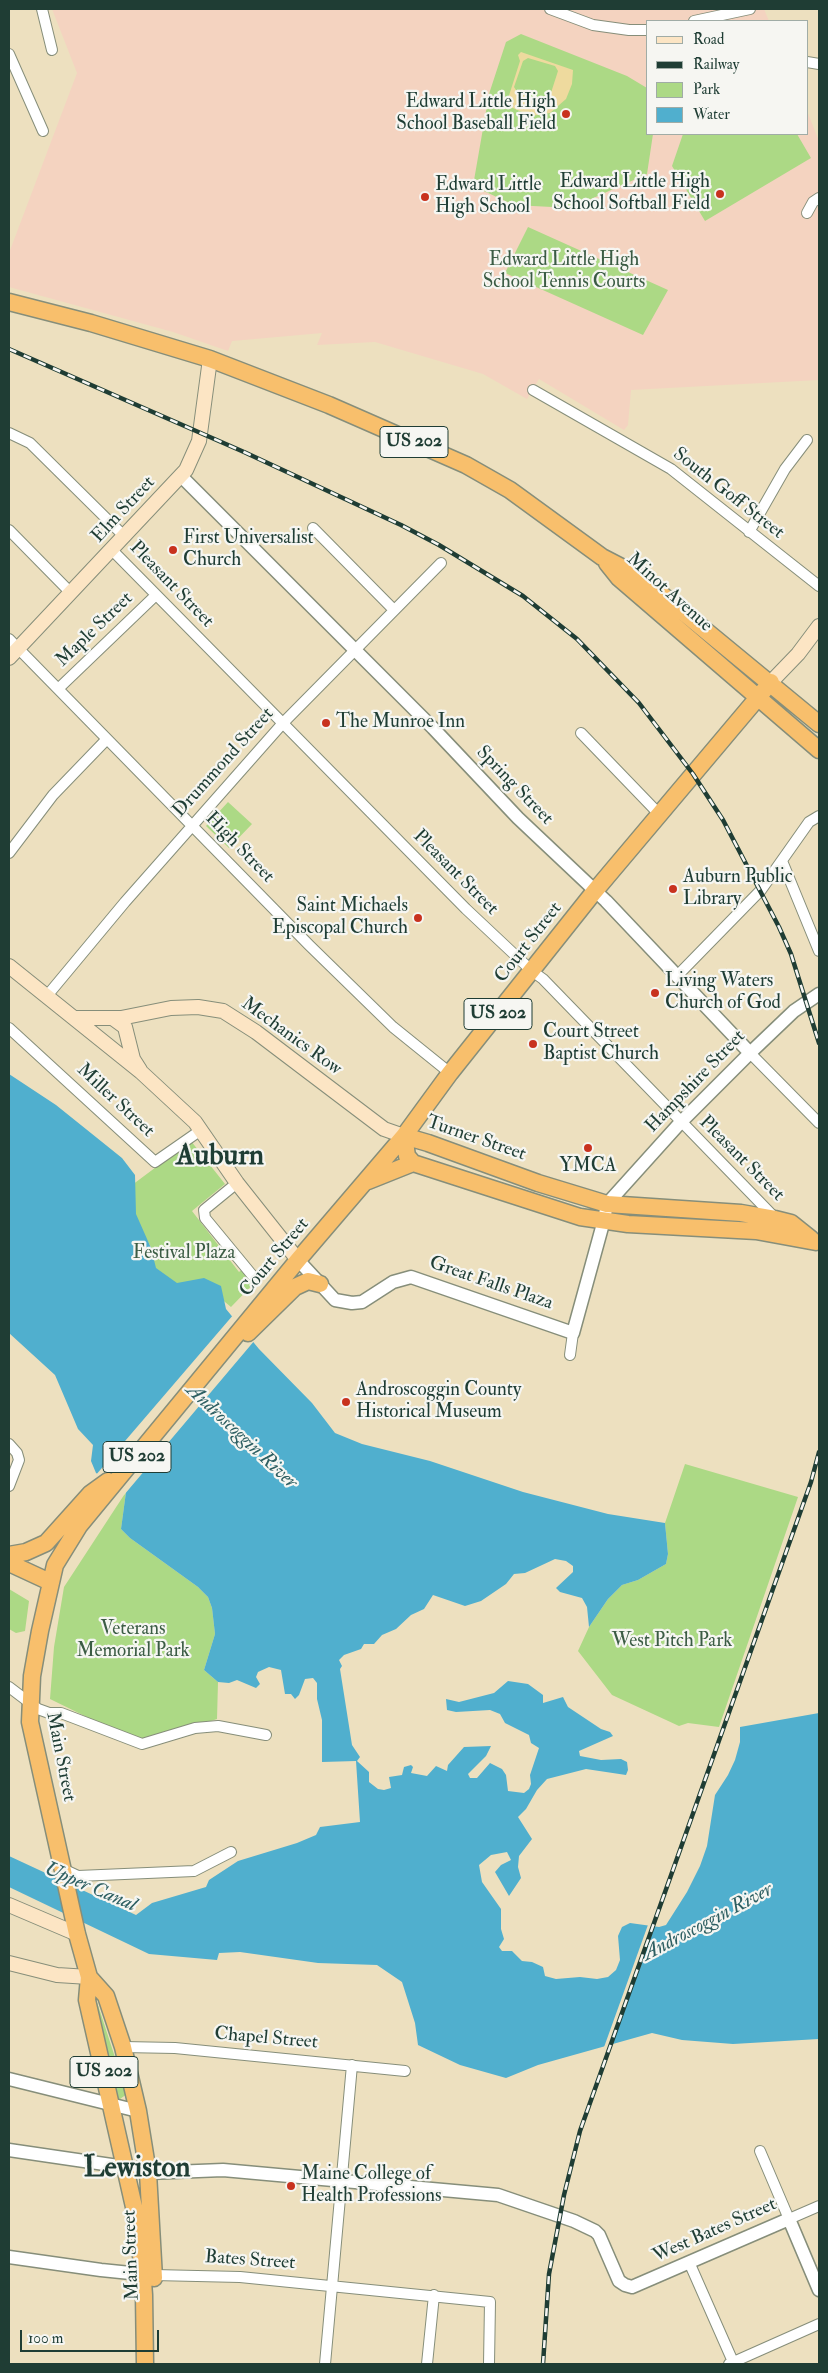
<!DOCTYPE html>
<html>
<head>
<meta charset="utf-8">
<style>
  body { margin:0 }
  #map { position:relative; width:828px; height:2373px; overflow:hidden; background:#ede0bf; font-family:"IM FELL Double Pica",serif }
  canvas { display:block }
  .frame { position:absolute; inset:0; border:10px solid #1f3d34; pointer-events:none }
  .legend { position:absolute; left:646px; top:20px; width:162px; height:115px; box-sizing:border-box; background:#f6f6f2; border:1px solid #a0aca6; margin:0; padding:6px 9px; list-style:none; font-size:15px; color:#1f3d34 }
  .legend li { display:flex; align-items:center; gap:10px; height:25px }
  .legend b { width:25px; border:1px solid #a0aca6 }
  .scale { position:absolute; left:20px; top:2330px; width:139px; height:22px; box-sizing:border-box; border:2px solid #1f3d34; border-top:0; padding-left:6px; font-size:15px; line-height:18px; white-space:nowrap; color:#1f3d34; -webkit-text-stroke:4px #f6f6f2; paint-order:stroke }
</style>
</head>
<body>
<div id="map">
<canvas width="828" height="2373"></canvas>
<div class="frame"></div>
<ul class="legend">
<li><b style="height:6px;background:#fce5c4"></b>Road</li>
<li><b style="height:6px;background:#1f3d34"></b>Railway</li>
<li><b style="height:14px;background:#acd985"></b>Park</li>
<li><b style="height:14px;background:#50afce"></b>Water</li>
</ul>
<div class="scale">100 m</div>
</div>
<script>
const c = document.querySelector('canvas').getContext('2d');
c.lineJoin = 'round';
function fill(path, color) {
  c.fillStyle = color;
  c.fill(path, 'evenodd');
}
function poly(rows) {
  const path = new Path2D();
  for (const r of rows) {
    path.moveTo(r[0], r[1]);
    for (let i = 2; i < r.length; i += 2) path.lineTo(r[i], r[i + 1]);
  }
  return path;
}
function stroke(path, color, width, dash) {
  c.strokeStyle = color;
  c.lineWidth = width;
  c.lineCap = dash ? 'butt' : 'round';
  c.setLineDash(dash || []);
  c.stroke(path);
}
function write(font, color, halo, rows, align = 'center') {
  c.font = font + ' "IM FELL Double Pica",serif';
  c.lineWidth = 4.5;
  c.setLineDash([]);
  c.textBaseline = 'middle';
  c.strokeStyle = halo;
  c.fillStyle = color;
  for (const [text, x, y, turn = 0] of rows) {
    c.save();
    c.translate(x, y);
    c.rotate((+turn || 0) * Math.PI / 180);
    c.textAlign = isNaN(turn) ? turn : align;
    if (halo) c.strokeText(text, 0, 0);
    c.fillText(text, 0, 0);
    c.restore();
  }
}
fill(poly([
  [52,9,764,9,769,21,647,21,647,134,807,134,807,111,819,141,819,380,631,390,628,425,624,430,539,379,527,399,483,374,375,342,317,345,322,333,232,341,228,351,173,332,9,287,9,253,77,73]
]), '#f4d3c0');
fill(poly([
  [521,34,627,76,647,88,647,134,653,134,647,174,571,208,514,205,473,186,489,94,506,42],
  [683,134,797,134,811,158,705,221,672,166],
  [528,227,668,290,643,335,505,273],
  [228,802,252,824,229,848,206,826],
  [191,1141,225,1184,192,1211,239,1272,247,1265,258,1279,231,1307,219,1297,163,1286,152,1261,151,1247,145,1237,138,1234,128,1188],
  [685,1464,798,1497,719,1727,688,1723,679,1726,612,1695,578,1651,589,1627,608,1599,622,1585,638,1580,666,1564,668,1554,665,1523],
  [126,1492,121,1529,130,1538,198,1587,208,1597,212,1608,215,1634,204,1670,218,1682,217,1719,142,1744,50,1699,54,1647,64,1587],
  [9,1589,29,1601,25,1631,16,1633,9,1629],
  [94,1993,127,2094,120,2099,117,2098]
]), '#acd985');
fill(poly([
  [521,52,573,70,572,84,566,99,550,113,531,116,506,105,520,61,518,55],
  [528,58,555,66,558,71,549,99,544,101,518,93,514,87,523,61]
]), '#eeda9e');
fill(poly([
  [9,1074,56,1105,122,1158,135,1175,136,1214,151,1248,156,1268,177,1283,204,1278,221,1286,226,1309,259,1349,312,1403,335,1433,362,1444,430,1461,523,1492,608,1514,665,1523,668,1554,666,1564,638,1580,622,1585,608,1599,589,1627,587,1607,582,1598,560,1592,556,1588,573,1572,573,1566,566,1561,555,1559,525,1573,514,1574,506,1584,481,1601,465,1606,433,1595,424,1609,411,1615,396,1629,382,1635,374,1644,364,1644,361,1649,344,1655,339,1660,342,1666,340,1669,352,1745,360,1757,357,1761,369,1772,369,1782,378,1789,384,1790,391,1788,389,1777,402,1775,404,1767,411,1765,413,1767,411,1773,427,1776,436,1766,447,1771,448,1765,464,1747,491,1746,486,1756,468,1774,470,1778,477,1778,490,1763,502,1769,506,1775,508,1791,524,1793,529,1789,531,1784,530,1775,539,1748,531,1743,529,1735,505,1723,500,1714,490,1710,456,1712,447,1710,446,1699,459,1702,494,1693,508,1681,528,1684,543,1695,543,1703,563,1697,568,1707,601,1729,610,1732,613,1736,579,1751,580,1756,601,1760,621,1759,627,1762,628,1770,626,1775,586,1769,547,1779,537,1790,526,1809,518,1817,532,1839,519,1856,518,1867,521,1878,509,1896,495,1872,501,1865,511,1860,507,1852,491,1855,479,1865,482,1882,501,1909,501,1929,504,1939,499,1947,502,1951,512,1951,522,1961,532,1962,543,1967,545,1976,556,1979,580,1977,597,1979,608,1977,616,1970,620,1960,618,1936,622,1927,630,1923,659,1927,666,1925,687,1892,700,1866,707,1846,715,1795,728,1775,735,1760,740,1742,740,1727,819,1713,819,2039,733,2044,682,2040,652,2033,538,2065,506,2078,460,2065,418,2045,415,2023,402,1982,377,1965,318,1963,240,1952,219,1953,217,1960,149,1954,9,1887,9,1856,136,1915,152,1903,206,1887,209,1880,238,1861,297,1843,316,1835,320,1827,360,1822,356,1761,322,1762,322,1720,317,1699,317,1683,313,1678,305,1679,299,1695,295,1699,291,1694,285,1694,281,1670,269,1667,258,1672,256,1677,260,1684,256,1688,237,1680,229,1683,218,1682,204,1670,215,1634,212,1608,208,1597,198,1587,130,1538,121,1529,126,1492,96,1473,91,1461,93,1445,78,1429,55,1375,9,1333]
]), '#50afce');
fill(poly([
  [234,1314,255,1340,124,1495,95,1476],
  [649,1922,656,1923,611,2048,603,2050]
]), '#ede0bf');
const minor = poly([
  [42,9,52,50],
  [550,9,593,25,629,30,647,30],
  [694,21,750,9],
  [9,54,43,131],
  [807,62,819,64],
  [807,213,813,202,819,198],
  [533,390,671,469,819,586],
  [9,433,30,443,125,537],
  [313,528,394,610],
  [9,530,71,593],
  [749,532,785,469,807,440],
  [112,550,466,909,532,971,543,979,775,1218],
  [9,639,309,945,393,1027,450,1073],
  [58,689,156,595],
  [581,733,660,815],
  [9,853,53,795,107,739],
  [782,861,819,951],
  [677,976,761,890,809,822,819,816],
  [46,997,125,902,283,723,441,563],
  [9,1028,155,1162,201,1130],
  [750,1053,819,1123],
  [237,1183,204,1210,205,1218,252,1275],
  [570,1355,573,1333],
  [9,1444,17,1453,19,1460,9,1486],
  [9,1687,38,1709,49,1713,61,1713,142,1744,195,1728,218,1726,266,1735],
  [63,1869,78,1876,194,1871,231,1852],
  [123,2047,175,2048,405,2071],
  [760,2151,789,2219,819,2206],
  [689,2262,734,2364],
  [154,2275,240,2277,490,2302,489,2364],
  [325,2364,352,2065],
  [427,2364,434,2295],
  [729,2364,819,2324]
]);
const tertiary = poly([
  [181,476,433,728,518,818,606,901,750,1053],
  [298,1260,335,1300,352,1303,362,1302,393,1282,411,1277,573,1333,604,1220,607,1204,680,1123,750,1053,794,1011,819,994],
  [9,2079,138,2111],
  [9,2150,125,2167,148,2173,223,2170,498,2195,574,2221,595,2231,599,2235,619,2281,625,2285,632,2287,789,2219,819,2290],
  [9,2257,101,2270,150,2275]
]);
const secondary = poly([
  [9,658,186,470,199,441,210,359],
  [771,682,798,654,819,626],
  [9,966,141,1072,195,1122,237,1183,298,1260],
  [76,1018,121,1018,171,1008,198,1007,223,1011,256,1032,384,1129,404,1136],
  [114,1019,125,1027,133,1059,140,1070],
  [9,1905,77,1934],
  [9,1963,57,1975,89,1977]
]);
const trunk = poly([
  [9,302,91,323,210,359,329,405,466,465,510,490,602,557,631,572,660,593,819,724],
  [607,563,619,578,819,750],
  [404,1136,407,1156,413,1163,580,1217,628,1224,756,1231,816,1242],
  [404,1136,428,1143,538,1183,607,1204,741,1213,775,1219,791,1223,811,1239],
  [368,1181,413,1163],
  [248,1333,295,1287,308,1281,320,1284],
  [9,1555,26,1552,46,1543,90,1494,108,1481],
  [9,1563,50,1582],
  [89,1977,106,1996,123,2047,138,2111,148,2173,154,2278],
  [145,2364,144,2295,139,2229,87,2000,89,1977,77,1934,30,1722,32,1676,40,1631,55,1565,79,1526,298,1260,404,1136,450,1073,594,892,771,682]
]);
stroke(minor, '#868e7a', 12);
stroke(tertiary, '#868e7a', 15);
stroke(secondary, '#868e7a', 16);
stroke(trunk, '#868e7a', 19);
stroke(minor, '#fff', 10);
stroke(tertiary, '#fff', 12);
stroke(secondary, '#fce5c4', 14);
stroke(trunk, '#f8bf6c', 16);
const rail = poly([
  [9,349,244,452,401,525,439,545,523,596,577,639,639,703,693,774,723,820,779,927,791,954,819,1043],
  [543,2364,549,2274,564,2195,580,2131,811,1482,819,1452]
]);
stroke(rail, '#1f3d34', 4.5);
stroke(rail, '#f6f6f2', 2.5, [8]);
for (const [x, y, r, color] of [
  [566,114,5,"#c8321e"],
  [720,194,5,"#c8321e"],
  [425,197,5,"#c8321e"],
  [173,550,5,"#c8321e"],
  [326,723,5,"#c8321e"],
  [673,889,5,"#c8321e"],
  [418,918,5,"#c8321e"],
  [655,993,5,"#c8321e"],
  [533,1044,5,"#c8321e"],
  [588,1148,5,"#c8321e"],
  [346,1402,5,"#c8321e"],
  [291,2186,5,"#c8321e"]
]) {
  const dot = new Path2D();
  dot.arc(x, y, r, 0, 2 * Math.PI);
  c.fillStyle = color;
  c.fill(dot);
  stroke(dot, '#f6f6f2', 2);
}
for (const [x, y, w] of [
  [414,442,68],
  [498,1014,68],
  [137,1457,68],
  [104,2072,68]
]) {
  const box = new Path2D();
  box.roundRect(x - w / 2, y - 15.5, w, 31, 4);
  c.fillStyle = '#f6f6f2';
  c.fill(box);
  stroke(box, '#1f3d34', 1);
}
write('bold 18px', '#1f3d34', null, [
  ["US 202",414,442],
  ["US 202",498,1014],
  ["US 202",137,1457],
  ["US 202",104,2072]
]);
write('19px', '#1f3d34', '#f6f6f2', [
  ["Edward Little High",556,103,"right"],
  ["School Baseball Field",556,125,"right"],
  ["Edward Little High",710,183,"right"],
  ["School Softball Field",710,205,"right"],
  ["Edward Little",435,186],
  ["High School",435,208],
  ["First Universalist",183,539],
  ["Church",183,561],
  ["The Munroe Inn",336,723],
  ["Auburn Public",683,878],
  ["Library",683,900],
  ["Saint Michaels",408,907,"right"],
  ["Episcopal Church",408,929,"right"],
  ["Living Waters",665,982],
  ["Church of God",665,1004],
  ["Court Street",543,1033],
  ["Baptist Church",543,1055],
  ["YMCA",588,1167,"center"],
  ["Androscoggin County",356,1391],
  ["Historical Museum",356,1413],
  ["Maine College of",301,2175],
  ["Health Professions",301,2197]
], 'left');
write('19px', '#3b5c44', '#f6f6f2', [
  ["Edward Little High",564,261],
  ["School Tennis Courts",564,283],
  ["Festival Plaza",184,1254],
  ["Veterans",133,1630],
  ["Memorial Park",133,1652],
  ["West Pitch Park",672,1642]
]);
write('19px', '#1f3d34', '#f6f6f2', [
  ["South Goff Street",728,494,38],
  ["Elm Street",124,510,-47],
  ["Pleasant Street",171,585,46],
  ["Minot Avenue",669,593,42],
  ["Maple Street",95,630,-44],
  ["Drummond Street",224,763,-48],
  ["Spring Street",514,786,46],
  ["High Street",239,848,46],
  ["Pleasant Street",455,873,45],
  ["Court Street",529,943,-52],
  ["Mechanics Row",291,1037,36],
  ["Hampshire Street",696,1082,-46],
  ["Miller Street",115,1101,43],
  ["Turner Street",476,1139,19],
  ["Pleasant Street",741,1159,45],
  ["Court Street",275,1258,-50],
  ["Great Falls Plaza",491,1284,19],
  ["Main Street",60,1757,79],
  ["Chapel Street",266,2039,5],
  ["West Bates Street",715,2231,-24],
  ["Main Street",132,2255,-92],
  ["Bates Street",250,2261,4]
]);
write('italic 20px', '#2e5f62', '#f6f6f2', [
  ["Androscoggin River",241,1437,43],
  ["Upper Canal",90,1888,23],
  ["Androscoggin River",708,1923,-28]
]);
write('bold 29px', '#1f3d34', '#f6f6f2', [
  ["Auburn",220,1158],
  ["Lewiston",137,2170]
]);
</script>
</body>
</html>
